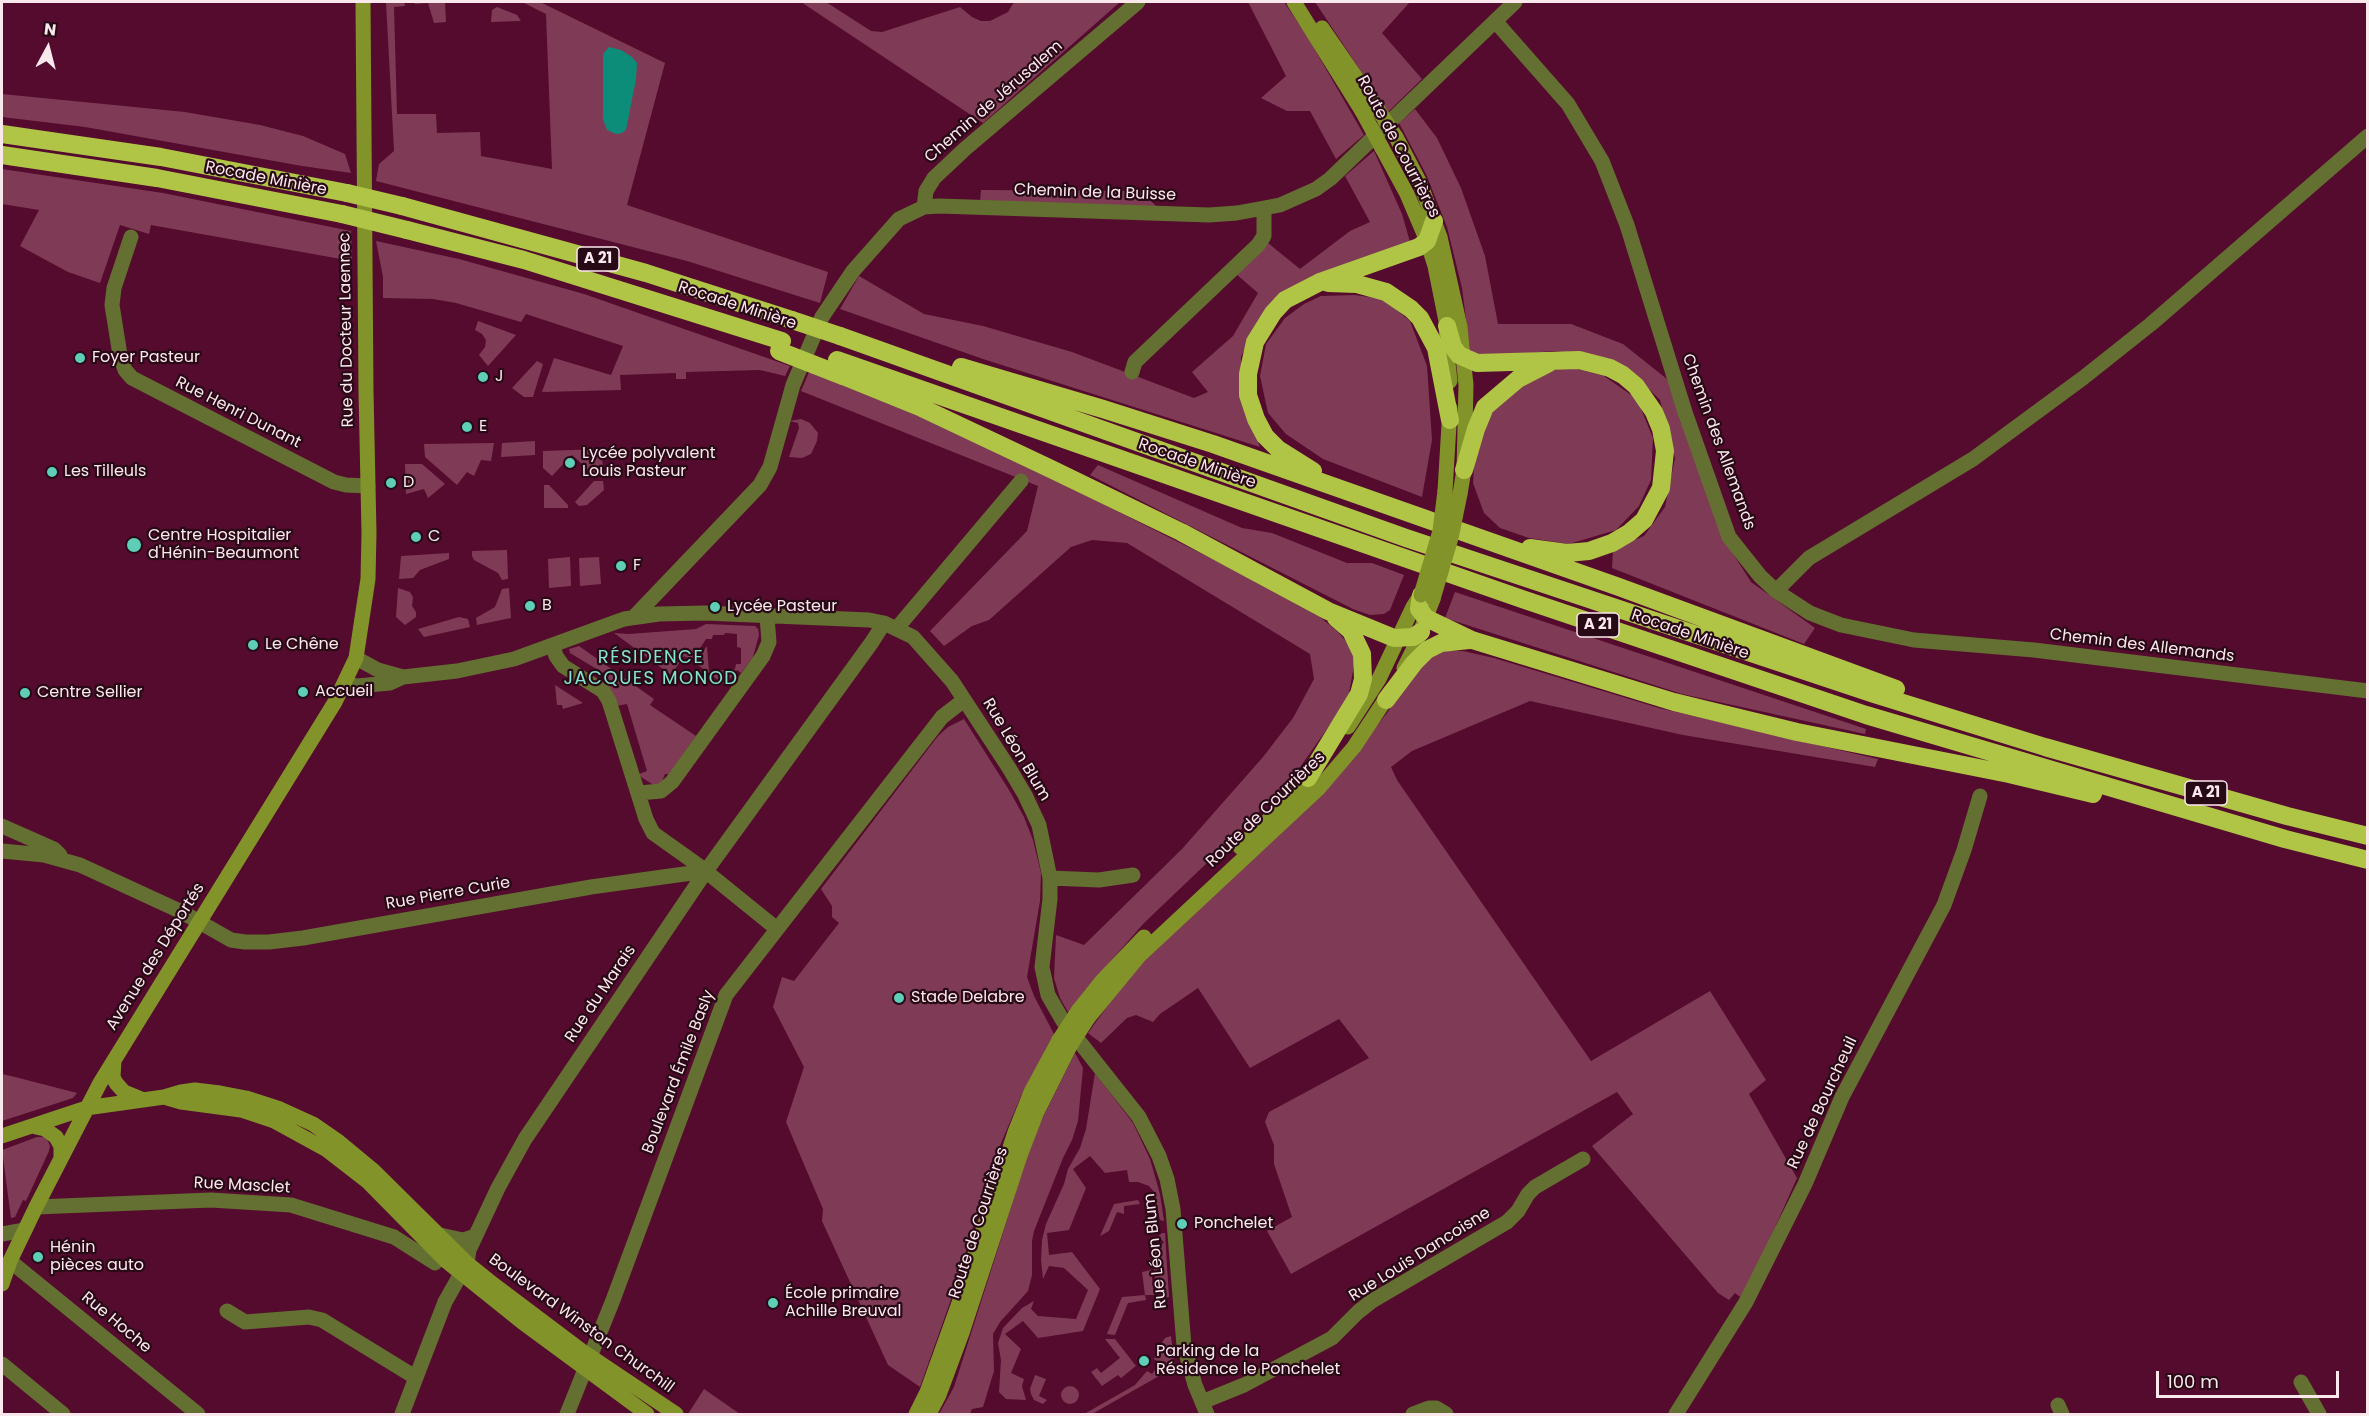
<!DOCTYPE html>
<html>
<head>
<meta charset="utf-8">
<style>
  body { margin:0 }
  #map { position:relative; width:2369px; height:1416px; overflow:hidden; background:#540b2d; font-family:Poppins,sans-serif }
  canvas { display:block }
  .frame { position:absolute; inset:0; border:3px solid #fbe8ed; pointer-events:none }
  .north { position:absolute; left:18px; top:18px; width:60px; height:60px; -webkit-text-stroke:4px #280916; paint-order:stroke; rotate:7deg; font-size:16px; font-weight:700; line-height:24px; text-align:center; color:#fbe8ed }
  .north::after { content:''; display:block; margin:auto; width:21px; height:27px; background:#fbe8ed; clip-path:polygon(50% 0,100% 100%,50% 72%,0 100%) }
  .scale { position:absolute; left:2156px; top:1371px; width:183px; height:27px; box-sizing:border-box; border:3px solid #fbe8ed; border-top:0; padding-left:8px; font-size:18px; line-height:21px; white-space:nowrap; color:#fbe8ed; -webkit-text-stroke:4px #280916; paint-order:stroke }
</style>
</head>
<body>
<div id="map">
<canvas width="2369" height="1416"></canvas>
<div class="frame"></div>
<div class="north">N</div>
<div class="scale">100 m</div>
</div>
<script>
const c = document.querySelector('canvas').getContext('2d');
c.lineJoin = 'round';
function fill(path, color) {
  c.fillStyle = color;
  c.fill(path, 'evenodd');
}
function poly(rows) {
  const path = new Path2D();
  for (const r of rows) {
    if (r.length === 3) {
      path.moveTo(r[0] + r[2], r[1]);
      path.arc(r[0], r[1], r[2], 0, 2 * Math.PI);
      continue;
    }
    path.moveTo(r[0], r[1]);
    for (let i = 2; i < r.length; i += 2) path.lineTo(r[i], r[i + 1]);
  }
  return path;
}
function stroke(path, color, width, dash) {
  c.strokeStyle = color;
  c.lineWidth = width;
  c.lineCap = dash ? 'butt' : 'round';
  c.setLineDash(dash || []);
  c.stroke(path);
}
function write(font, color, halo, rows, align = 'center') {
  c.font = font + ' Poppins,sans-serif';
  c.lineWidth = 4.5;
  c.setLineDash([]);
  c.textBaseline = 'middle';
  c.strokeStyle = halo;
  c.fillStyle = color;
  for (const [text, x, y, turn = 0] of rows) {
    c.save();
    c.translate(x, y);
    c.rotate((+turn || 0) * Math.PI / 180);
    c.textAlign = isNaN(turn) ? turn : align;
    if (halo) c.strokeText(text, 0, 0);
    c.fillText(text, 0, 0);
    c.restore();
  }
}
fill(poly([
  [386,2,404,2,405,6,394,7,397,114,436,114,437,133,480,132,481,156,552,169,546,14,522,2,540,2,665,63,627,205,828,272,820,303,687,261,376,181,379,164,394,151],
  [414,2,445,2,446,22,434,23,428,3,415,4],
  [801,2,826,2,871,31,882,32,960,7,972,17,981,21,990,21,1008,12,1014,2,1120,2,983,123],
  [1248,2,1284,2,1307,36,1364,135,1336,159,1310,111,1287,111,1261,98,1286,76],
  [1315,2,1410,2,1382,33,1422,79,1388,112],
  [497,7,517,15,521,21,491,22,492,10],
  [2,94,185,112,260,125,303,136,345,154,351,173,302,166,85,127,2,117],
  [1415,109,1437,138,1461,188,1485,256,1498,324,1571,324,1623,344,1672,383,1725,541,1751,582,1815,628,1804,644,1612,568,1613,549,1644,536,1665,507,1675,458,1660,400,1630,370,1594,355,1553,351,1481,357,1470,350,1462,288,1447,227,1426,174,1399,123],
  [1374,151,1402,214,1410,242,1271,306,1257,322,1241,357,1241,378,1252,425,1260,447,983,359,840,309,859,276,924,314,983,326,1072,352,1194,398,1208,392,1192,372,1233,336,1258,293,1236,274,1268,243,1300,269,1350,231,1370,222,1345,176],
  [2,169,163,193,351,231,352,261,151,225,149,234,120,225,100,283,68,272,20,246,39,210,2,204],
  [981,190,1141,191,1157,207,980,202],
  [376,241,459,259,584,294,790,366,785,376,760,370,686,372,686,379,676,379,676,373,620,375,621,390,542,392,554,358,611,375,623,346,526,314,521,322,456,303,433,299,383,298,383,277],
  [1355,295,1383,299,1410,321,1427,366,1432,440,1422,497,1323,459,1286,434,1268,413,1260,376,1266,344,1285,318,1304,304,1321,296],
  [478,321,516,335,488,366,479,355,485,347,486,340,482,334,475,330],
  [537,361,543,364,533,397,524,397,512,388],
  [1557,369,1577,369,1604,376,1637,399,1653,438,1651,480,1639,506,1616,530,1569,544,1529,538,1500,528,1484,513,1473,483,1475,454,1484,424,1499,403,1526,380],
  [809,372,921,416,1099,502,1234,570,1320,617,1338,632,1351,647,1355,660,1349,693,1334,719,1298,770,1279,792,1209,861,1144,923,1096,978,1069,1014,1060,998,1054,978,1056,935,1084,945,1182,849,1263,757,1293,718,1314,679,1310,654,1127,543,1092,540,1071,547,989,620,972,626,944,646,930,631,1027,531,1038,486,801,391],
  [801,419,810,423,818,433,817,441,811,454,802,458,789,457,799,428,798,423,789,421],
  [535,441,535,455,501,457,502,443],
  [494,443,491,461,481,460,474,476,467,472,457,485,425,457,424,444],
  [602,449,603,475,594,475,572,455,552,476,543,468,543,451],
  [405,464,422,464,445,484,428,498,424,489,406,494],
  [1098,465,1242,528,1272,533,1347,563,1372,563,1404,575,1390,610,1384,614,1370,615,1353,609,1090,475],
  [594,481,603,481,604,490,587,505,579,506,575,502],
  [544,485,549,485,568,505,568,508,544,508],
  [507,550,508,579,502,580,498,573,474,560,472,556,472,551],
  [449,553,449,559,420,570,413,578,399,579,401,556],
  [570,557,571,586,549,588,548,559],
  [599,557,601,584,580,586,579,558],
  [398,588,410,592,413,597,412,606,416,612,416,617,405,625,396,617],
  [509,588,511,618,477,625,476,618,495,607,502,589],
  [1455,592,1866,729,1865,734,1682,694,1445,618],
  [459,617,468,619,470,627,424,637,418,629],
  [706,624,755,626,758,629,759,635,753,657,741,673,737,670,725,685,695,663,707,646,709,671,735,669,736,664,741,664,741,648,737,647,737,634,725,633,724,635,713,635,712,639,706,639,692,661,684,656,671,675,614,633,629,634,696,629],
  [579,646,654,699,650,705,696,736,669,774,665,774,661,784,652,784,641,777,639,774,647,771,627,704,616,706,600,683,605,674,570,653,569,649],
  [1442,650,1463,651,1494,658,1659,708,1878,759,1875,767,1683,735,1530,701,1412,751,1391,767,1397,780,1591,1061,1710,991,1766,1080,1749,1094,1797,1178,1743,1299,1735,1293,1729,1300,1718,1293,1592,1146,1633,1114,1617,1092,1291,1274,1267,1231,1292,1217,1274,1164,1274,1145,1265,1122,1269,1112,1369,1058,1339,1019,1250,1068,1198,988,1160,1014,1153,1022,1136,1015,1127,1018,1101,1043,1088,1033,1111,1001,1138,967,1329,785,1387,713,1420,662],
  [555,685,583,703,563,709,562,705,557,705],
  [964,719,1009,790,1024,817,1033,840,1041,873,1040,901,1027,977,1034,996,1054,1034,1021,1096,991,1167,954,1291,920,1387,888,1365,822,1221,823,1209,786,1122,804,1067,773,1007,782,977,794,981,839,923,832,917,832,906,821,889,938,736,948,727],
  [1075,1053,1083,1068,1078,1121,1072,1140,1063,1158,1034,1231,1032,1241,1032,1275,1028,1291,1000,1322,993,1334,994,1371,983,1407,972,1409,970,1414,939,1414,954,1387,1034,1135],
  [1095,1073,1133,1123,1150,1159,1160,1194,1164,1221,1160,1220,1154,1192,1149,1186,1138,1182,1129,1182,1127,1170,1105,1173,1090,1156,1073,1169,1086,1188,1069,1230,1047,1233,1049,1255,1072,1252,1100,1289,1083,1331,1038,1338,1023,1321,1005,1334,1021,1349,1011,1373,1024,1379,1022,1386,1026,1400,1006,1399,999,1392,1001,1360,998,1343,1003,1328,1022,1308,1034,1301,1031,1309,1038,1316,1076,1319,1088,1290,1064,1268,1049,1266,1043,1279,1041,1260,1042,1240,1046,1224,1064,1184,1068,1169,1080,1148,1086,1129],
  [2,1074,15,1077,77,1093,73,1098,2,1121],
  [37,1137,43,1137,47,1139,50,1146,49,1151,26,1201,23,1200,15,1217,11,1218,2,1150],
  [1138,1200,1140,1204,1124,1206,1124,1214,1117,1212,1109,1231,1100,1236,1114,1204],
  [1162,1233,1165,1233,1169,1297,1158,1299,1151,1247,1156,1251,1164,1242,1158,1237],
  [1151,1270,1154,1295,1145,1295,1146,1300,1128,1303,1115,1335,1107,1334,1122,1297,1145,1295,1142,1272],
  [1171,1336,1175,1367,1092,1414,1087,1414,1086,1413,1135,1385,1147,1371,1152,1374,1160,1363,1154,1359,1161,1344,1165,1338],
  [1105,1339,1115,1339,1136,1366,1121,1378,1118,1375,1102,1386,1091,1372,1097,1368,1101,1373,1120,1358],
  [1035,1375,1046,1379,1039,1396,1047,1400,1043,1404,1034,1400,1031,1394,1030,1389],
  [1070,1395,9],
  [704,1389,740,1414,688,1414]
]), '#7f3b55');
fill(poly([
  [609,47,621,50,632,57,637,63,636,79,626,130,622,133,616,134,607,130,603,119,603,54]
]), '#0c8d7a');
stroke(poly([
  [1495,21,1568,104,1602,161,1627,225,1685,412,1729,537,1760,576,1776,591,1810,613,1841,625,1914,640,2034,650,2368,691],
  [924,207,926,191,934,178,966,148,1138,2],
  [131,237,114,288,112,305,120,355,125,370,132,378,334,482,346,485,368,486],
  [1132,372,1135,362,1258,245,1264,236,1264,209],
  [1776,591,1809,558,1973,459,2083,378,2151,324,2368,136],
  [634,617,760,485,770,467,793,385,822,317,853,271,899,219,924,207,939,206,1209,215,1237,213,1280,205,1316,189,1330,179,1515,2],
  [897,628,1021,481],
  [553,646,556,656,563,666,603,691,609,701,646,819,653,833,698,865,777,929],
  [356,658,378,670,403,677,457,671,514,659,624,619,659,614,705,613,869,620,884,623,913,637,952,681,1009,768,1025,795,1039,825,1050,878,1050,899,1042,967,1048,995,1063,1021,1139,1117,1159,1156,1167,1179,1173,1209,1184,1346,1195,1385,1207,1414],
  [345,683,357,686,390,683,401,678],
  [639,793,661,791,672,782,763,656,769,642,767,617],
  [2,826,54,849,60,855],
  [2,851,44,855,80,865,182,912,231,940,245,942,269,942,303,938,591,887,706,871],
  [1050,878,1099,880,1133,875],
  [36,1207,211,1200,291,1205,394,1237,435,1263],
  [2,1234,25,1230],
  [440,1235,463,1240,475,1236],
  [10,1261,198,1414],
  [227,1311,245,1322,309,1317,322,1320,415,1377],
  [2,1364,63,1414],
  [2301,1382,2319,1414],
  [1202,1402,1244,1385,1332,1338,1358,1312,1372,1301,1507,1222,1518,1211,1528,1194,1535,1187,1583,1159],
  [2058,1405,2062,1414],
  [402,1414,445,1302,467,1263,469,1250,498,1188,525,1139,706,871,872,642,884,623],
  [567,1414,613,1300,726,995,942,717,964,700],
  [1413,1414,1429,1408,1436,1408,1446,1414],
  [1676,1414,1746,1302,1805,1184,1842,1097,1944,905,1964,850,1980,796]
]), '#646f32', 15);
stroke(poly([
  [1294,2,1362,111],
  [1322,28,1373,102],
  [1396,137,1420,183,1440,237,1460,327,1466,385,1464,470,1460,494],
  [1382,148,1407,194,1427,241,1435,266,1447,326,1446,345,1450,381],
  [1445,491,1450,408],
  [1404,668,1414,648,1433,599],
  [1348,727,1379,679,1413,607,1420,596],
  [1240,847,1280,809,1315,769],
  [1078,1011,1102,981,1144,937],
  [1088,1018,1139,956,1319,788,1354,747,1391,691],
  [114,1060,113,1077,116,1083,124,1092,141,1099],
  [164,1097,181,1102,241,1110,274,1121,327,1150,367,1181,446,1261,522,1322,647,1414],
  [32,1126,45,1129,56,1137,61,1146,61,1156],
  [2,1136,86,1108,164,1097,181,1092,195,1090,220,1093,246,1098,280,1109,313,1124,339,1142,374,1171,467,1263,493,1284,582,1351,676,1414],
  [2,1284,10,1261,36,1207,100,1083,335,702,356,658,368,579,369,533,366,391,363,2],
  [916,1414,927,1392,959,1303,1015,1132,1031,1092,1059,1040],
  [929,1414,939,1395,962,1333,1021,1153,1036,1114,1070,1046]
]), '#829329', 15);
stroke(poly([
  [2,134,161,157,347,193],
  [2,155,157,178,342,214],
  [402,206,646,273,792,320],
  [407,230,524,260,782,341],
  [1328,283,1357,284,1386,292,1411,309,1420,318,1436,348,1450,420],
  [1447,326,1453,347,1459,355,1477,363,1579,360,1610,368,1623,375,1636,386,1654,412,1661,429,1665,451,1661,488,1644,520,1629,533,1612,543,1589,551,1567,553,1530,548],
  [840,336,1406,538,1874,694,2045,747,2287,816,2368,836],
  [837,360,1522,599,1866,715,2285,839,2368,860],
  [961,367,1103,409,1213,444,1619,587,1896,689],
  [843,376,922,408,1051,469,1181,532,1328,611,1394,638,1413,637,1421,632],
  [1464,470,1476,429,1485,407,1518,379,1549,363],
  [1313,471,1278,449,1265,436,1256,419,1248,395,1248,374,1255,342,1273,313,1285,300,1320,282,1419,247,1427,241,1434,221],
  [1421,595,1419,609,1426,618,1472,640,1674,702,1797,732,2009,774,2093,794],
  [1386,700,1414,663,1427,650,1441,643,1469,640],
  [1308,778,1359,694,1363,679,1362,654,1351,631,1336,618]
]), '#b0c546', 18);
stroke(poly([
  [1373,102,1396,137],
  [1362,111,1382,148],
  [1421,595,1440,531,1445,491],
  [1433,599,1451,538,1460,494],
  [1059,1040,1078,1011],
  [1070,1046,1088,1018]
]), '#829329', 15);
stroke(poly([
  [347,193,402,206],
  [342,214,407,230],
  [792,320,840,336],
  [779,351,843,376]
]), '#b0c546', 18);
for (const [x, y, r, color] of [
  [80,358,6,"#5eceb7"],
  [483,377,6,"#5eceb7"],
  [467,427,6,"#5eceb7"],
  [570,463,6,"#5eceb7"],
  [52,472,6,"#5eceb7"],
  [391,483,6,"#5eceb7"],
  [416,537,6,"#5eceb7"],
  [134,545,8,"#5eceb7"],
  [621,566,6,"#5eceb7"],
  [530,606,6,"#5eceb7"],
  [715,607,6,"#5eceb7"],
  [253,645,6,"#5eceb7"],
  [303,692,6,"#5eceb7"],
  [25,693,6,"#5eceb7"],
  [899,998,6,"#5eceb7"],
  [1182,1224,6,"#5eceb7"],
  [38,1257,6,"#5eceb7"],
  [773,1303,6,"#5eceb7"],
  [1144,1361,6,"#5eceb7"]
]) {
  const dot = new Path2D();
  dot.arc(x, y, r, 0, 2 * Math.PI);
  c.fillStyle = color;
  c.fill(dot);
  stroke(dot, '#280916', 2);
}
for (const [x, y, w] of [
  [598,259,42],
  [1598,625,42],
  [2206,793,42]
]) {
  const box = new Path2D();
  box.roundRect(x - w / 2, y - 12, w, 24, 4.5);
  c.fillStyle = '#280916';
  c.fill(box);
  stroke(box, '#fbe8ed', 1.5);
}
write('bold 15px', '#fbe8ed', null, [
  ["A 21",598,259],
  ["A 21",1598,625],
  ["A 21",2206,793]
]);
write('16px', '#fbe8ed', '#280916', [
  ["Chemin de Jérusalem",994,102,-41],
  ["Route de Courrières",1398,147,62],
  ["Rocade Minière",266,179,11],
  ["Chemin de la Buisse",1095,193,2],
  ["Rocade Minière",737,306,18],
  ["Rue du Docteur Laennec",347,330,-91],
  ["Rue Henri Dunant",238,413,27],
  ["Chemin des Allemands",1718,442,70],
  ["Rocade Minière",1197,464,19],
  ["Rocade Minière",1690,635,19],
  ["Chemin des Allemands",2142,646,7],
  ["Rue Léon Blum",1016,750,59],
  ["Route de Courrières",1266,810,-44],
  ["Rue Pierre Curie",448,894,-10],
  ["Avenue des Déportés",156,957,-58],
  ["Rue du Marais",601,994,-56],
  ["Boulevard Émile Basly",679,1072,-69],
  ["Rue de Bourcheuil",1823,1103,-65],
  ["Rue Masclet",242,1186,3],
  ["Route de Courrières",979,1223,-72],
  ["Rue Léon Blum",1156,1251,-96],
  ["Rue Louis Dancoisne",1420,1255,-32],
  ["Rue Hoche",116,1323,40],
  ["Boulevard Winston Churchill",581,1324,36]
]);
write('16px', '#fbe8ed', '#280916', [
  ["Foyer Pasteur",92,358],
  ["J",495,377],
  ["E",479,427],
  ["Lycée polyvalent",582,454],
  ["Louis Pasteur",582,472],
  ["Les Tilleuls",64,472],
  ["D",403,483],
  ["Centre Hospitalier",148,536],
  ["d'Hénin-Beaumont",148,554],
  ["C",428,537],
  ["F",633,566],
  ["B",542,606],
  ["Lycée Pasteur",727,607],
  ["Le Chêne",265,645],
  ["Accueil",315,692],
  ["Centre Sellier",37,693],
  ["Stade Delabre",911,998],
  ["Ponchelet",1194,1224],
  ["Hénin",50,1248],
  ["pièces auto",50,1266],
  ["École primaire",785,1294],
  ["Achille Breuval",785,1312],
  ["Parking de la",1156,1352],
  ["Résidence le Ponchelet",1156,1370]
], 'left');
c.letterSpacing = '1.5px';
write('18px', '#82e6d1', '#280916', [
  ["RÉSIDENCE",651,658],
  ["JACQUES MONOD",651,679]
]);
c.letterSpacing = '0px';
</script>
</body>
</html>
